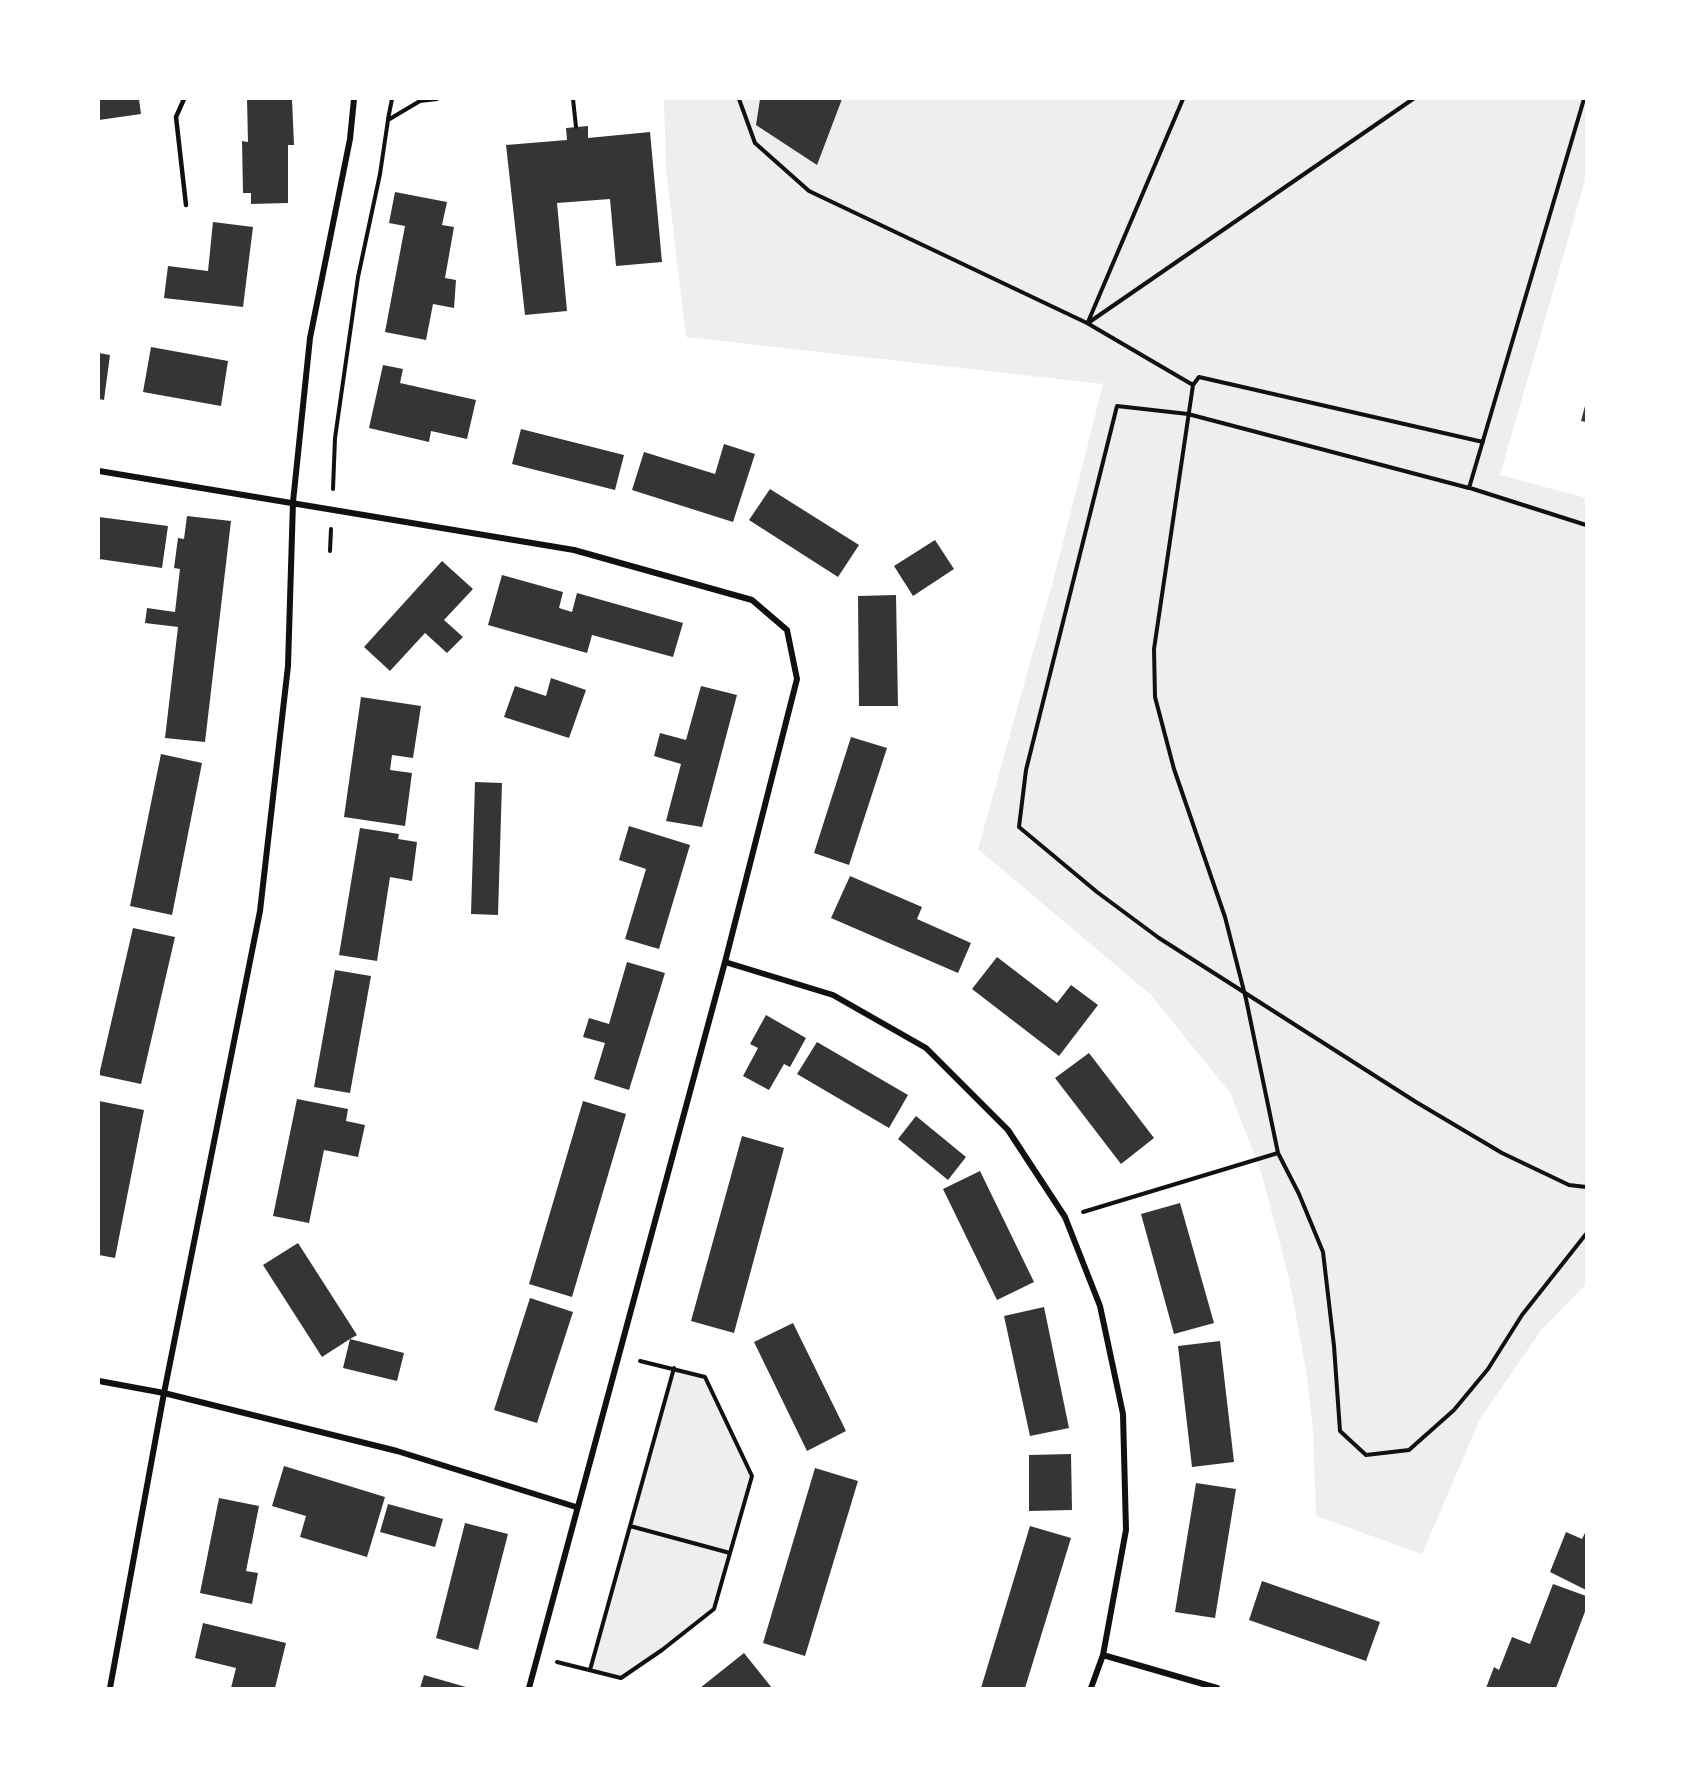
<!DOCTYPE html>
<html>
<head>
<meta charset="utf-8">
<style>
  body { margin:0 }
  #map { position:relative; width:1685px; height:1787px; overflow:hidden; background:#fff; font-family:"DM Sans",sans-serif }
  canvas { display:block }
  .frame { position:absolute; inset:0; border:100px solid #fff; pointer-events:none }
</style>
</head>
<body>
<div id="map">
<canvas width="1685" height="1787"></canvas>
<div class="frame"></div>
</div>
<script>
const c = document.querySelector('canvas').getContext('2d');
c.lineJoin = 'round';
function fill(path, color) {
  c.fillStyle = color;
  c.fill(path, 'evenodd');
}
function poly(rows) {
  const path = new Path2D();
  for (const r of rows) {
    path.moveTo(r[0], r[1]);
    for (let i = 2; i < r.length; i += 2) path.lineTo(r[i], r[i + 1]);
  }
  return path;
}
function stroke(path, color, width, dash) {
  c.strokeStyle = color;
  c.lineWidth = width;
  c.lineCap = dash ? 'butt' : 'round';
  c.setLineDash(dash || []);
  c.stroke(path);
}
fill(poly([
  [664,99,1586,99,1586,177,1500,475,1586,498,1586,1284,1542,1329,1480,1419,1422,1554,1316,1516,1313,1430,1306,1370,1289,1278,1262,1175,1231,1094,1151,995,978,849,1056,570,1103,384,686,337,666,169],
  [674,1368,705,1377,752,1476,714,1609,662,1649,621,1678,590,1670]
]), '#eee');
fill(poly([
  [99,99,139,99,141,114,99,120],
  [247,99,292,99,294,145,288,145,288,203,251,204,251,193,243,193,242,141,248,142],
  [760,99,842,99,817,165,756,125],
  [588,126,588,138,650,132,662,262,616,266,610,199,557,203,567,311,525,315,506,145,567,140,566,128],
  [395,192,447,202,442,225,454,227,445,278,456,280,454,308,433,304,426,340,385,332,405,226,389,223],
  [213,222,253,227,243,307,164,298,168,266,208,271],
  [151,347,228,361,221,406,143,392],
  [99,353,110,355,104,400,99,399],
  [383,365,403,369,400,383,476,400,467,439,431,431,429,442,369,428],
  [1585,406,1586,406,1586,422,1581,421],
  [521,429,624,455,615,490,512,464],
  [724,444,755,454,733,522,632,490,644,452,715,474],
  [770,489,859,545,838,577,749,520],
  [187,516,231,521,205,742,165,738,178,627,145,623,147,608,175,612,180,569,174,568,178,538,184,539],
  [99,517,168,526,162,568,99,559],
  [935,540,954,569,913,596,894,566],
  [442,561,473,589,444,620,463,637,447,653,425,633,390,671,364,647],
  [502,575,563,592,559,608,572,612,577,593,683,623,673,657,592,635,587,653,488,625],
  [896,595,898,706,859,706,858,596],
  [551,678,586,690,569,738,504,717,515,686,546,696],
  [701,686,737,695,702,827,666,821,681,764,654,756,660,733,686,740],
  [361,697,421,706,413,758,392,755,390,770,412,773,405,826,344,817],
  [851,737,887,748,849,865,814,853],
  [161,754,202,763,172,915,130,906],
  [475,782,502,783,498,915,471,914],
  [629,826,690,845,659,949,625,939,646,869,619,860],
  [360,828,399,834,398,839,417,842,412,881,390,877,377,961,339,955],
  [850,876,922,907,917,919,971,943,958,973,831,918],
  [133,928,175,937,141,1084,99,1075],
  [997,957,1057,1003,1071,985,1098,1005,1059,1056,972,989],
  [627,962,665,973,629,1090,594,1079,605,1043,583,1037,589,1018,609,1024],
  [335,970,371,976,350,1093,314,1087],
  [766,1015,806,1038,790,1067,784,1064,769,1090,743,1076,758,1048,750,1044],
  [817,1042,908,1095,889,1128,797,1074],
  [1089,1053,1154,1138,1121,1164,1055,1078],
  [297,1099,348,1109,346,1121,365,1125,358,1157,324,1150,309,1223,273,1216],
  [99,1101,144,1110,115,1258,99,1255],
  [583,1101,626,1114,572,1297,529,1284],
  [916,1116,966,1157,948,1180,898,1139],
  [742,1136,784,1148,734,1333,691,1321],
  [980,1171,1034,1282,997,1300,943,1189],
  [1180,1203,1214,1323,1174,1334,1141,1214],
  [298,1243,357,1335,350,1339,404,1353,397,1381,343,1368,350,1339,322,1357,263,1265],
  [530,1298,573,1312,537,1423,494,1410],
  [1044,1307,1069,1428,1030,1436,1004,1316],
  [793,1323,846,1431,807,1451,754,1342],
  [1220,1341,1234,1462,1192,1467,1178,1346],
  [1071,1454,1072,1510,1029,1511,1029,1455],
  [284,1466,385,1497,367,1557,300,1537,306,1516,272,1506],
  [815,1468,858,1481,805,1656,763,1643],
  [1196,1483,1236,1489,1215,1618,1175,1612],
  [219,1498,259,1506,246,1571,258,1573,252,1604,200,1593],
  [388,1504,443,1519,435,1547,380,1532],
  [465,1523,508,1534,478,1650,436,1638],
  [1030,1526,1071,1538,1025,1688,981,1688],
  [1586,1531,1586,1590,1550,1572,1566,1532,1582,1539],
  [1262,1581,1380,1622,1366,1661,1249,1620],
  [1553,1584,1586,1596,1586,1609,1556,1688,1486,1688,1494,1667,1499,1670,1512,1637,1530,1644],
  [203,1623,286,1643,275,1688,231,1688,236,1668,195,1658],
  [744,1653,772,1688,700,1688],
  [424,1675,466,1687,466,1688,420,1688]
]), '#353535');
stroke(poly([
  [573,99,576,127],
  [739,99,755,143,809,191,1087,323,1193,385,1154,649,1155,697,1174,769,1225,917,1246,999,1278,1153,1083,1212],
  [1584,99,1469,488,1188,414,1117,406,1026,770,1019,827,1097,892,1159,938,1416,1102,1502,1153,1569,1185,1586,1187],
  [388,119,392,99],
  [1088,322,1183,99],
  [1088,323,1413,99],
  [1193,385,1199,377,1483,442],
  [1470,488,1586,525],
  [333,489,335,438,358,277,380,174,388,120,420,101,437,99],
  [330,551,331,529],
  [1278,1153,1299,1194,1323,1252,1334,1346,1340,1431,1366,1455,1409,1450,1454,1410,1488,1369,1522,1315,1586,1234],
  [674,1368,630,1526,730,1553],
  [557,1662,621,1678,662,1650,714,1609,752,1476,705,1377,640,1361],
  [590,1670,630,1526]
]), '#111', 4);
stroke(poly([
  [184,99,176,117,186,205]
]), '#111', 4.5);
stroke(poly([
  [99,471,574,550,752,600,787,630,797,679,725,962,529,1688],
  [725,962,833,995,926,1048,1008,1130,1065,1217,1100,1306,1123,1414,1126,1530,1103,1655,1091,1688],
  [99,1381,164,1393,397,1451,576,1507],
  [1103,1655,1217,1688],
  [110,1688,164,1393,260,911,288,666,293,502,310,338,350,139,354,99]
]), '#111', 6);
</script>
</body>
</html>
